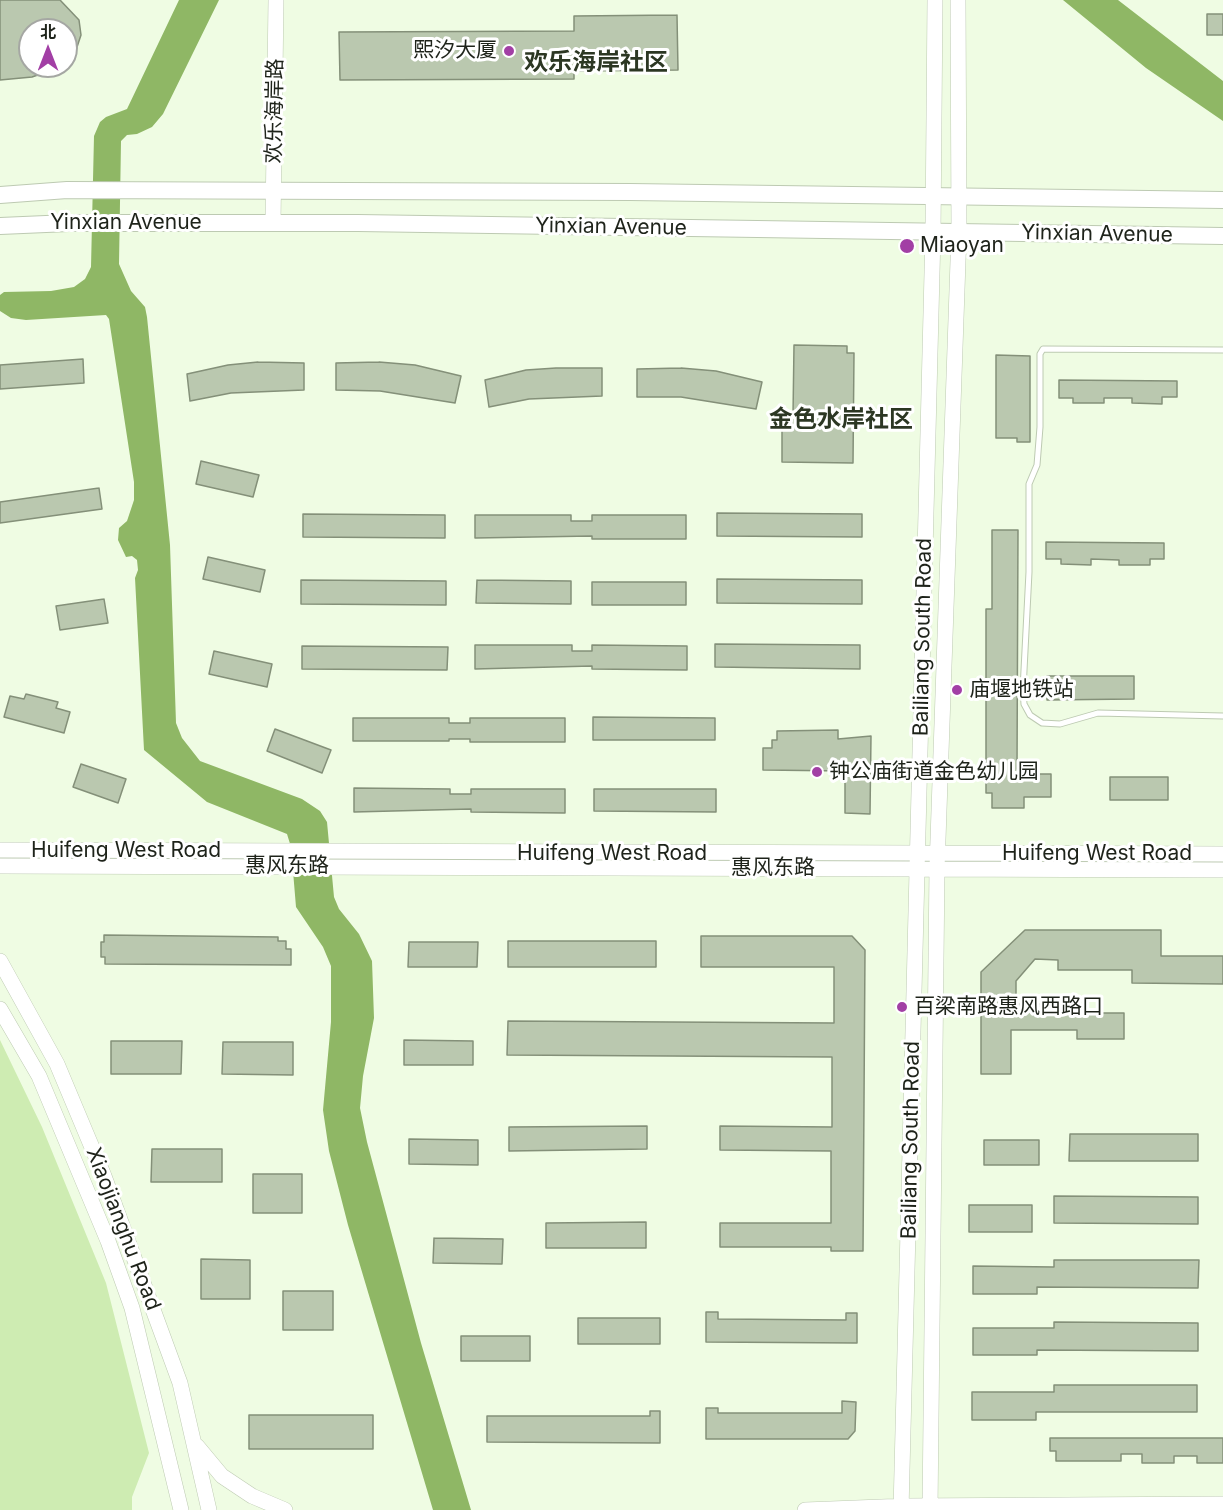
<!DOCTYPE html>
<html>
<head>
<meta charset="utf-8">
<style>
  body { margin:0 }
  #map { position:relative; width:1223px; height:1510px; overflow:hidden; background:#effce3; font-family:Inter,"Noto Sans SC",sans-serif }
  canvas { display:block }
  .north { position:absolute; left:18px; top:18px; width:60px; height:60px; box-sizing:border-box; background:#fff; border:2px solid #a5a7a3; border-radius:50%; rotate:0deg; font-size:16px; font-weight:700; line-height:24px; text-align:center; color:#1e231a }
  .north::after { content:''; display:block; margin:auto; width:21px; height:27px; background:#a23fa5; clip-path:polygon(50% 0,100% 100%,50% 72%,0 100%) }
</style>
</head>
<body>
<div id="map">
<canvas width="1223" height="1510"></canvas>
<div class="north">北</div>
</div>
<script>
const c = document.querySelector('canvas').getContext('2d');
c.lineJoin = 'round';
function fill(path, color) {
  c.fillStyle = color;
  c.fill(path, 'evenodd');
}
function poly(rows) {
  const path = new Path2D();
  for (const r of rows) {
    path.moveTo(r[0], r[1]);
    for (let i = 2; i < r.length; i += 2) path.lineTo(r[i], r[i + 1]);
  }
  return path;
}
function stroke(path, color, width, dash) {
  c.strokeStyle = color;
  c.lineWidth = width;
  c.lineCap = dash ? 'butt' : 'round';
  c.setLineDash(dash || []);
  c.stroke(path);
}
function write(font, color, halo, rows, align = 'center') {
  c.font = font + ' Inter,"Noto Sans SC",sans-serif';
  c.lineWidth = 6;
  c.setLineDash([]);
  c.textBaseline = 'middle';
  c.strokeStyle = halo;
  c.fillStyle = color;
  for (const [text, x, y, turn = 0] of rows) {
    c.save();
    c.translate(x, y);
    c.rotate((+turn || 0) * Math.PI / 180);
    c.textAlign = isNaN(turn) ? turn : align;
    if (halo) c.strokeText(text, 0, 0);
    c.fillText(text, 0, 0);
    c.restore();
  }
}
fill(poly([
  [0,1040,42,1127,106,1283,149,1453,132,1497,132,1510,0,1510]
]), '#ceecb2');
fill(poly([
  [179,0,219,0,163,114,152,127,137,134,127,135,121,141,119,264,131,291,145,307,147,317,170,545,176,723,182,738,200,761,302,799,320,811,327,822,334,897,339,909,359,934,372,961,374,1018,363,1076,360,1108,367,1142,421,1343,471,1510,433,1510,348,1225,329,1151,323,1110,331,1022,331,966,323,947,296,907,291,847,287,834,207,802,144,750,135,578,138,570,137,560,132,556,126,557,118,540,119,528,127,521,134,500,134,482,109,319,106,315,26,320,11,318,0,311,0,295,4,292,51,291,74,287,85,279,91,267,94,136,100,122,106,117,127,109],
  [1063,0,1118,0,1223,81,1223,121,1146,68]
]), '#8fb765');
const building = poly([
  [0,0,60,0,79,20,81,35,76,50,66,60,66,30,30,30,30,66,58,66,58,68,32,77,0,80,0,0],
  [1207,14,1223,14,1223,35,1207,35,1207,14],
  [677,15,678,70,574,71,574,79,340,80,339,32,574,31,574,16,677,15],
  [794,345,847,346,847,353,854,353,853,463,782,462,782,415,793,415,794,345],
  [996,355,1030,356,1030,442,1017,442,1017,438,996,438,996,355],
  [83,359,84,383,0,389,0,365,83,359],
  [258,362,304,363,304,390,231,393,190,401,187,374,228,365,258,362],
  [379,362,415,365,461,376,455,403,380,391,336,390,336,363,379,362],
  [556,368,602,368,602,396,529,399,489,407,485,380,526,370,556,368],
  [681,368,716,371,762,382,756,409,681,397,637,397,637,369,681,368],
  [1059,380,1177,381,1177,397,1162,397,1162,404,1132,403,1132,398,1104,398,1104,403,1073,403,1073,398,1059,398,1059,380],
  [201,461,259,475,253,497,196,484,201,461],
  [99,488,102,509,0,523,0,502,99,488],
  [717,513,862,514,862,537,717,536,717,513],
  [303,514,445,515,445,538,303,537,303,514],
  [475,515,571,515,571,521,592,521,592,515,686,515,686,539,592,539,592,536,475,538,475,515],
  [992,530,1018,530,1017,769,1024,769,1024,774,1051,774,1051,797,1024,797,1024,808,992,808,992,793,986,793,986,609,992,609,992,530],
  [1046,542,1164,543,1164,559,1150,559,1150,565,1119,565,1119,560,1091,559,1091,565,1061,564,1061,559,1046,559,1046,542],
  [208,557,265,570,260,592,203,579,208,557],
  [717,579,862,580,862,604,717,603,717,579],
  [301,580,446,581,446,605,301,604,301,580],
  [477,580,571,581,571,604,476,603,477,580],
  [592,582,686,582,686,605,592,605,592,582],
  [104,599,108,623,60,630,56,606,104,599],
  [715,644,860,645,860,669,715,667,715,644],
  [475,645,572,645,572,651,592,651,592,645,687,646,687,670,592,669,592,666,475,669,475,645],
  [302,646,448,647,447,670,302,669,302,646],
  [214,651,272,664,267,687,209,674,214,651],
  [1047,676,1134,676,1134,699,1047,700,1047,676],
  [26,694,58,702,56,708,70,712,64,733,4,717,10,696,24,699,26,694],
  [593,717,715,718,715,740,593,740,593,717],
  [353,718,449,718,449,723,470,723,470,718,565,718,565,742,470,742,470,739,449,739,449,741,353,741,353,718],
  [275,729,331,750,322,773,267,751,275,729],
  [838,730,838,739,871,736,870,814,845,813,845,771,763,770,763,748,772,748,772,740,777,740,777,731,838,730],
  [81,764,126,779,118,803,73,787,81,764],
  [1110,777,1168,777,1168,800,1110,800,1110,777],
  [354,788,450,789,450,794,471,794,471,789,565,789,565,813,471,812,471,809,354,812,354,788],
  [594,789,716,789,716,812,594,811,594,789],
  [1025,930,1161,930,1161,956,1223,956,1223,984,1132,983,1132,970,1058,970,1058,960,1035,959,1016,981,1016,1004,1076,1004,1076,1013,1124,1013,1124,1039,1077,1039,1077,1030,1011,1030,1011,1074,981,1074,981,972,1025,930],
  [104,935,278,937,278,941,286,941,286,949,291,949,291,965,105,964,105,957,101,957,101,942,104,942,104,935],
  [701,936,852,936,865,950,863,1251,831,1251,831,1247,720,1247,720,1223,831,1223,831,1151,720,1150,720,1126,832,1127,832,1057,507,1055,508,1021,834,1023,834,967,701,967,701,936],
  [508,941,656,941,656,967,508,967,508,941],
  [409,942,478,942,477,967,408,967,409,942],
  [404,1040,473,1041,473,1065,404,1065,404,1040],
  [111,1041,182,1041,181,1074,111,1074,111,1041],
  [223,1042,293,1042,293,1075,222,1074,223,1042],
  [647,1126,647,1149,509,1151,509,1127,647,1126],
  [1070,1134,1198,1134,1198,1161,1069,1161,1070,1134],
  [409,1139,478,1140,478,1165,409,1164,409,1139],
  [984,1140,1039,1140,1039,1165,984,1165,984,1140],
  [152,1149,222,1149,222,1182,151,1182,152,1149],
  [253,1174,302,1174,302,1213,253,1213,253,1174],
  [1054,1196,1198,1197,1198,1224,1054,1223,1054,1196],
  [969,1205,1032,1205,1032,1232,969,1232,969,1205],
  [646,1222,646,1248,546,1248,546,1223,646,1222],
  [434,1238,503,1239,502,1264,433,1263,434,1238],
  [201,1259,250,1260,250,1299,201,1299,201,1259],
  [1054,1260,1199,1260,1198,1288,1037,1287,1037,1294,973,1294,973,1266,1054,1267,1054,1260],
  [283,1291,333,1291,333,1330,283,1330,283,1291],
  [706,1312,718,1312,718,1319,846,1320,846,1313,857,1313,857,1343,706,1342,706,1312],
  [578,1318,660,1318,660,1344,578,1344,578,1318],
  [1054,1322,1198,1323,1198,1351,1037,1350,1037,1355,973,1355,973,1328,1054,1328,1054,1322],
  [461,1336,530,1336,530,1361,461,1361,461,1336],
  [1054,1385,1197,1385,1197,1412,1036,1412,1036,1420,972,1420,972,1392,1054,1392,1054,1385],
  [842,1401,856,1402,855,1431,848,1439,706,1439,706,1408,718,1408,718,1413,842,1413,842,1401],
  [650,1411,660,1411,660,1443,487,1442,487,1416,650,1416,650,1411],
  [249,1415,373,1415,373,1449,249,1449,249,1415],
  [1050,1438,1223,1438,1223,1463,1197,1463,1197,1456,1174,1456,1174,1463,1142,1463,1142,1454,1121,1454,1121,1461,1056,1461,1056,1451,1050,1451,1050,1438]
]);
fill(building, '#bac8af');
stroke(building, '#849079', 1.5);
const lane = poly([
  [1223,350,1043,349,1040,354,1040,427,1037,465,1029,484,1029,572,1023,690,1024,704,1030,715,1042,723,1060,724,1098,713,1223,716]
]);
const secondary = poly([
  [273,223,276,0],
  [0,850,1223,854],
  [0,866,1223,870],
  [0,961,57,1064,104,1176,180,1383,209,1510],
  [0,1009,39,1076,108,1241,132,1308,181,1510],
  [197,1446,222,1476,252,1496,285,1510],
  [805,1510,907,1506,1223,1504],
  [901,1510,933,233,935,0],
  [930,1510,937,868,959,232,958,0]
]);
const primary = poly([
  [0,195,67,190,630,192,1223,200],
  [0,226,69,223,358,223,1223,236]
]);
stroke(lane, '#bdcab2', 7);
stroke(secondary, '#bdcab2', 16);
stroke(primary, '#bdcab2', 18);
stroke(lane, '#fff', 5);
stroke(secondary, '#fff', 15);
stroke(primary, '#fff', 16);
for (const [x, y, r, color] of [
  [509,51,6,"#a23fa5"],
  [907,246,8,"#a23fa5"],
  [957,690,6,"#a23fa5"],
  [817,772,6,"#a23fa5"],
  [902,1007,6,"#a23fa5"]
]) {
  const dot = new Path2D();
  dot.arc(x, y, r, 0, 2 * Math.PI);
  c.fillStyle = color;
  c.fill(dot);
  stroke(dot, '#fff', 2);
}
write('21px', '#1e231a', '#fff', [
  ["熙汐大厦",497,51,"right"],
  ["Miaoyan",920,246],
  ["庙堰地铁站",969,690],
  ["钟公庙街道金色幼儿园",829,772],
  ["百梁南路惠风西路口",914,1007]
], 'left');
write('21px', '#1e231a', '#fff', [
  ["欢乐海岸路",275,111,-89],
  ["Yinxian Avenue",126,223],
  ["Yinxian Avenue",611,227,1],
  ["Yinxian Avenue",1097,234,1],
  ["Bailiang South Road",923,637,-89],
  ["Huifeng West Road",126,851],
  ["Huifeng West Road",612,854],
  ["Huifeng West Road",1097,854],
  ["惠风东路",287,866],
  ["惠风东路",773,868],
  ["Bailiang South Road",911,1140,-89],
  ["Xiaojianghu Road",123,1229,69]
]);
write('bold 24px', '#2c3723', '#fff', [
  ["欢乐海岸社区",596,63],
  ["金色水岸社区",841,420]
]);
</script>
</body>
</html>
